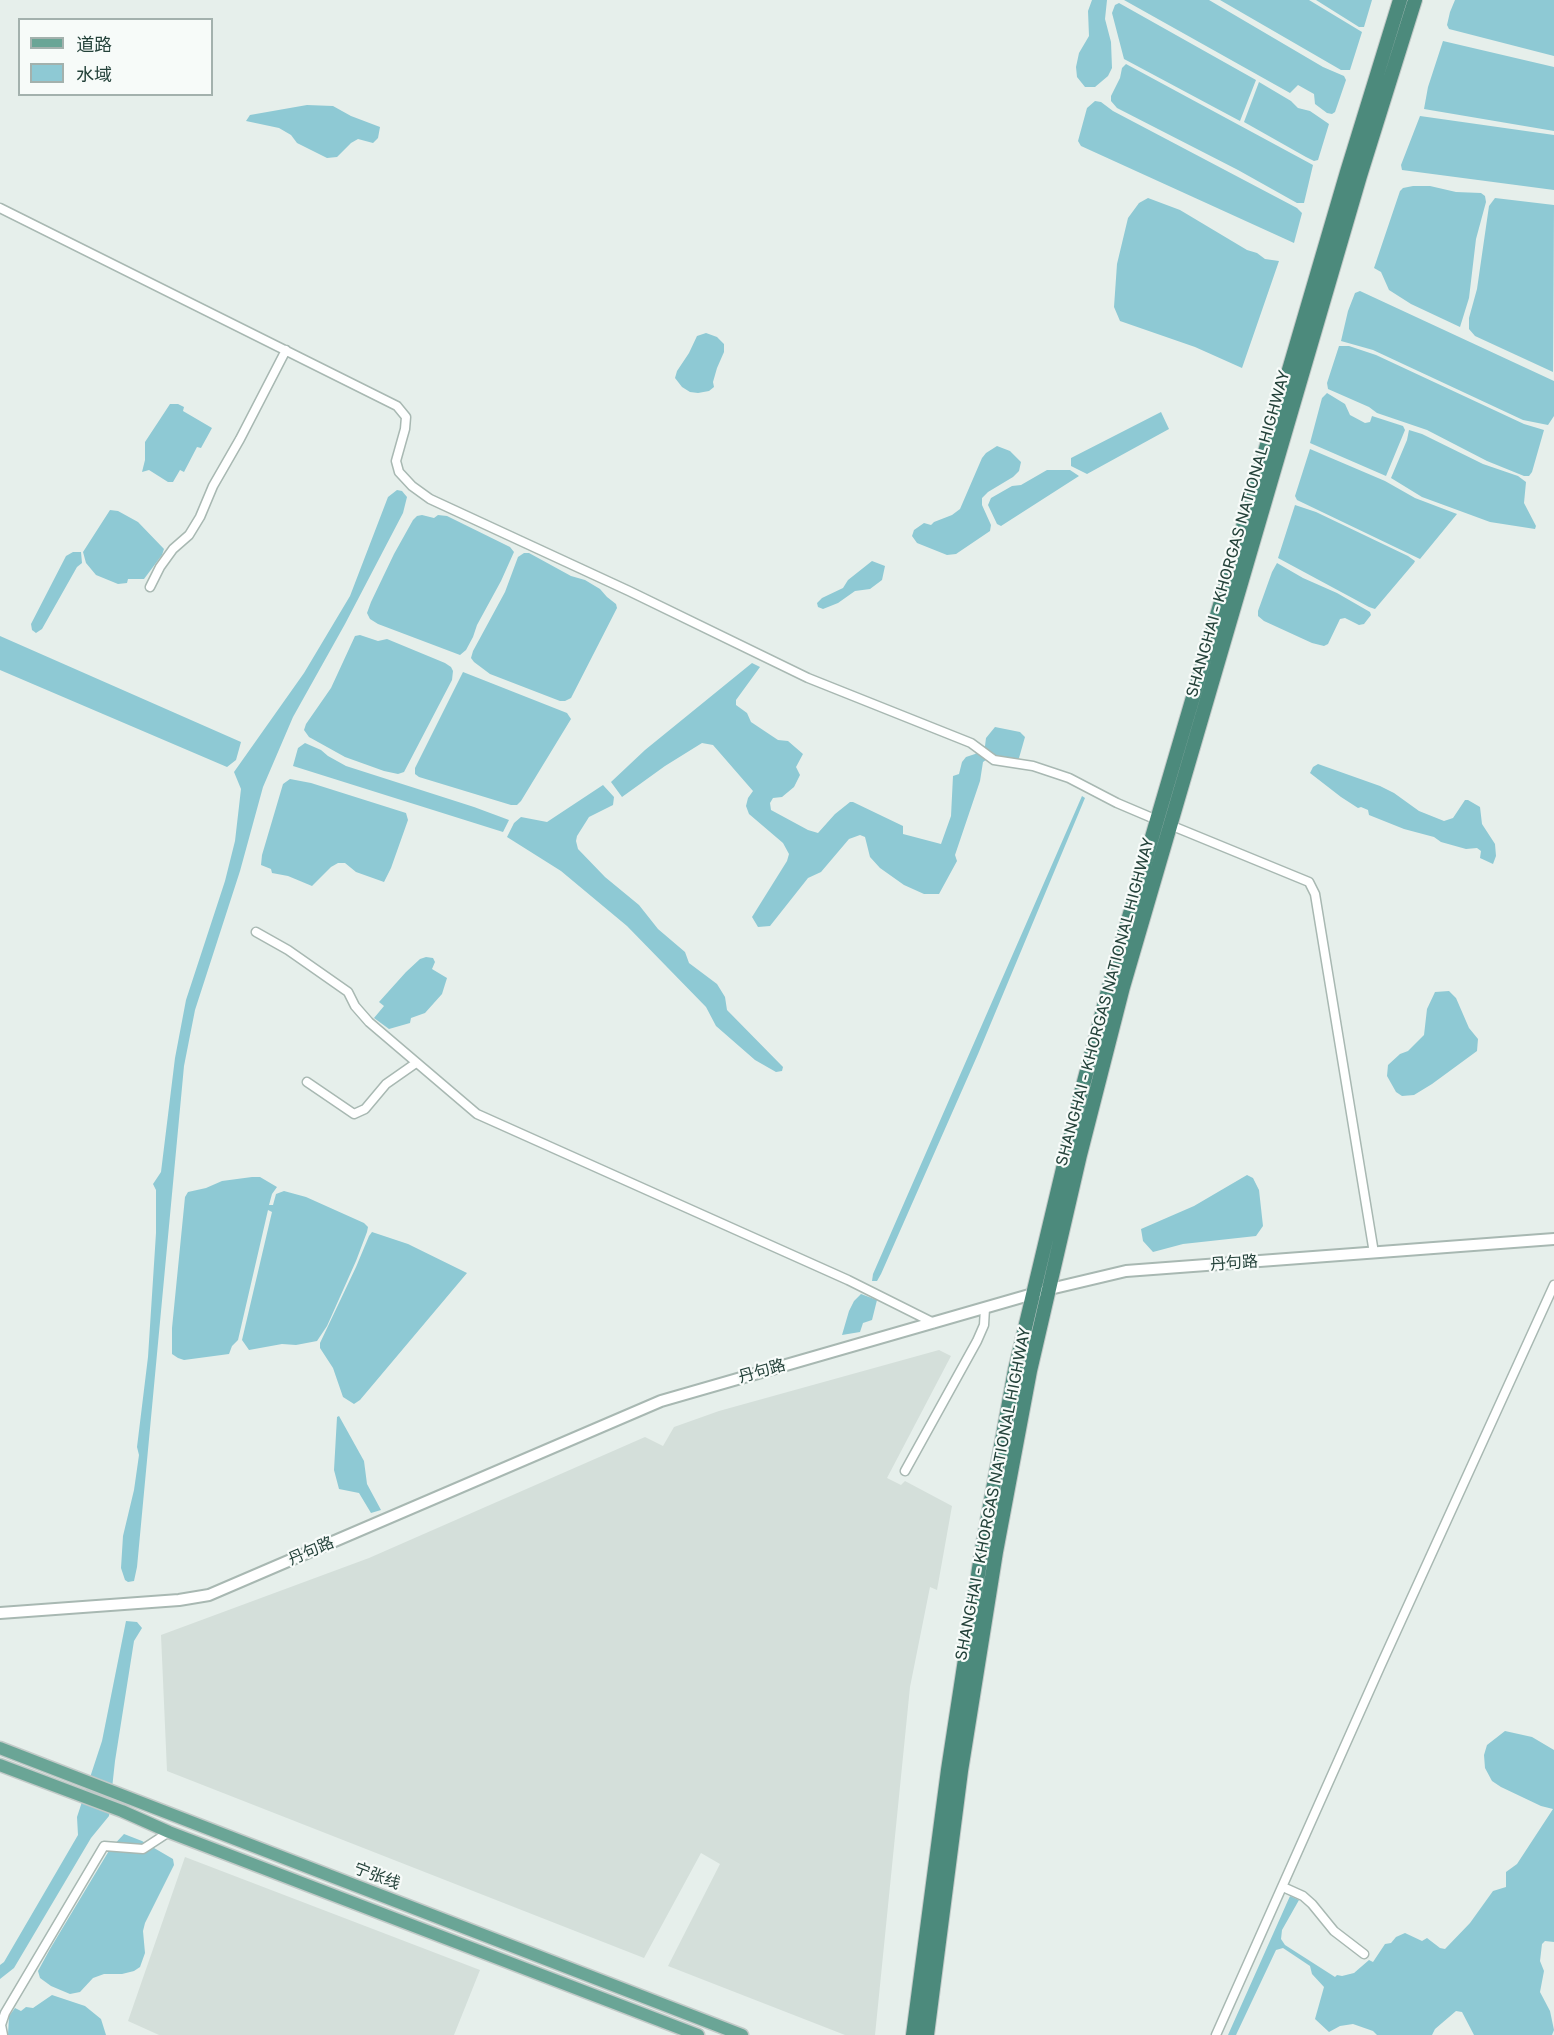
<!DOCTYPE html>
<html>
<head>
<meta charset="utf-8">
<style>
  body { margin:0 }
  #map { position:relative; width:1554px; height:2035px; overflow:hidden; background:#e6efeb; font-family:"Golos Text","Noto Sans SC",sans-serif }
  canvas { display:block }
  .legend { position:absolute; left:18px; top:18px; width:195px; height:78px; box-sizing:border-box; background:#f7fbf9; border:2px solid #a3b1ad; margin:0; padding:8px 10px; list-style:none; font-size:18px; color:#24423a }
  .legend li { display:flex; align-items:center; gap:12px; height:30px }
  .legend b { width:30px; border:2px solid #a3b1ad }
</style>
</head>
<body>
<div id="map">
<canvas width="1554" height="2035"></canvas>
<ul class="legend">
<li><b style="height:8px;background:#6aa596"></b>道路</li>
<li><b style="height:16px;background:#8ec9d4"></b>水域</li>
</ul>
</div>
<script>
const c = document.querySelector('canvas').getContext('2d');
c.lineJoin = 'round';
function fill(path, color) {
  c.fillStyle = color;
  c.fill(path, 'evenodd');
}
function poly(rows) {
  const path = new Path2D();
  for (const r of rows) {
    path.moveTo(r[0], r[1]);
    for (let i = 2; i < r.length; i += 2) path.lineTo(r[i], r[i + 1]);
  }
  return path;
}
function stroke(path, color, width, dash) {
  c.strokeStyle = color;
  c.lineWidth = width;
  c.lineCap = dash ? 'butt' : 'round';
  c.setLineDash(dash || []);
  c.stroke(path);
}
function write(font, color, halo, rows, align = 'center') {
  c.font = font + ' "Golos Text","Noto Sans SC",sans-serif';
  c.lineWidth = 4.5;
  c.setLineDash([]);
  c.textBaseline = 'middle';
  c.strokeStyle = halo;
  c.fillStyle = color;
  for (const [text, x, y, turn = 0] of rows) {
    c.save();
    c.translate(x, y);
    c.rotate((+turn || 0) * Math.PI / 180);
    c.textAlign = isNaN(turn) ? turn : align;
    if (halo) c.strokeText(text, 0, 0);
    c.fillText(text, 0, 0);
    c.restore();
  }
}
fill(poly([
  [939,1350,951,1356,887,1478,901,1485,905,1481,952,1506,937,1590,930,1587,910,1687,875,2035,845,2035,668,1966,720,1864,701,1853,644,1958,167,1771,161,1635,369,1558,645,1437,663,1446,674,1427,719,1411],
  [185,1857,480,1970,454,2035,159,2035,128,2021]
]), '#d4dfda');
fill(poly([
  [1092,0,1107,0,1105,19,1111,42,1112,68,1108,76,1095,87,1085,87,1077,77,1076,67,1079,53,1089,36,1088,11],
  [1124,0,1209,0,1323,67,1344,76,1346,80,1335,112,1332,114,1327,113,1315,104,1314,94,1298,85,1290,93],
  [1220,0,1309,0,1362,32,1350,70,1341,70],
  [1316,0,1372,0,1364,27,1359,27],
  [1455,0,1554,0,1554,56,1449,29,1447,25,1450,12],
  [1119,3,1256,80,1240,121,1124,59,1112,13,1115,5],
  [1443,41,1554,67,1554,131,1424,109,1428,87],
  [1126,64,1313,165,1304,203,1297,203,1238,170,1117,108,1111,101,1111,96,1120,78,1122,68],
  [1259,82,1291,101,1298,108,1310,111,1329,124,1318,160,1314,161,1306,157,1244,122],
  [1095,101,1101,102,1113,111,1297,208,1302,213,1294,243,1081,146,1078,141,1087,108],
  [307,105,333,106,351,116,380,127,378,138,373,143,358,139,351,143,337,157,327,158,297,143,291,135,279,128,246,121,250,115],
  [1420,116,1554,135,1554,190,1402,170,1401,165],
  [1413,186,1430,186,1456,192,1481,193,1485,196,1486,202,1476,239,1469,298,1460,327,1411,304,1389,290,1381,272,1374,268,1400,191,1403,188],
  [1148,198,1180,210,1247,250,1257,253,1265,259,1279,261,1242,368,1195,347,1120,321,1114,307,1117,264,1128,218,1139,203],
  [1495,198,1554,205,1553,372,1475,336,1469,329,1469,318,1477,289,1489,206],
  [1360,291,1554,381,1554,416,1548,425,1523,420,1373,350,1341,341,1348,311,1355,293],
  [706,333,717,337,724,344,724,352,717,368,713,382,714,387,709,391,698,393,690,392,682,387,675,378,677,371,689,353,697,336],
  [1339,346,1349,346,1376,355,1524,424,1544,430,1532,472,1529,476,1524,476,1487,461,1427,430,1377,413,1369,407,1328,389,1327,383],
  [1327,393,1345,404,1350,415,1365,423,1370,422,1372,416,1403,426,1405,430,1386,476,1310,443,1322,398],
  [170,404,178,404,184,407,183,411,212,428,201,448,197,447,184,472,180,470,173,482,168,482,149,470,142,472,145,460,145,442],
  [1161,412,1169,429,1087,474,1071,466,1071,458],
  [1409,430,1422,434,1483,464,1518,476,1526,482,1524,503,1536,526,1535,529,1490,522,1422,497,1391,478,1407,440],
  [997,446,1010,451,1021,462,1019,471,1013,477,988,492,982,498,982,505,991,525,990,531,956,554,947,555,917,543,912,536,914,530,924,523,931,525,934,522,952,515,960,509,982,458,986,453],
  [1310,449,1385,481,1415,498,1457,514,1420,559,1297,500,1295,496],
  [1047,470,1070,470,1079,476,1001,526,997,524,988,505,991,498,1012,486,1021,485],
  [397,490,402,491,407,497,403,513,345,624,293,717,263,787,240,871,195,1010,184,1066,137,1567,134,1581,128,1582,125,1580,121,1568,123,1536,134,1490,139,1455,137,1447,148,1357,156,1233,156,1190,153,1184,161,1172,175,1058,186,1000,225,881,235,841,241,789,234,772,304,673,350,596,388,497],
  [1295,505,1316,512,1408,556,1415,561,1414,563,1375,609,1369,607,1278,558],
  [110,510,118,511,138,522,164,549,162,555,144,579,128,579,127,583,118,584,96,575,86,563,83,552],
  [422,515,434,518,438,515,447,516,510,547,514,552,501,581,477,625,473,637,466,650,460,655,378,624,370,619,367,613,371,602,394,554,413,520,417,516],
  [73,552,81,552,82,563,77,567,42,629,36,633,32,630,31,624,66,556],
  [524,553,529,553,571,576,585,580,600,589,607,597,616,604,617,608,571,698,565,701,560,701,490,674,474,662,471,658,473,651,505,592,518,557],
  [872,561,885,566,882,580,870,589,855,591,838,603,823,609,818,607,817,603,822,598,843,588,848,580],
  [1277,563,1303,578,1337,593,1370,612,1371,615,1364,624,1359,625,1345,618,1340,619,1328,644,1324,646,1312,643,1264,621,1258,616,1258,611,1272,572],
  [360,635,378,641,387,639,445,663,451,667,453,671,452,680,404,772,398,774,384,771,345,757,309,737,304,730,306,724,331,688,355,636],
  [0,636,241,742,236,760,227,767,0,670],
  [752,663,760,667,736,700,736,705,747,713,751,722,778,740,788,741,803,754,796,767,800,775,794,787,782,797,773,798,770,803,771,810,808,830,818,833,835,814,850,802,853,802,903,826,903,834,941,844,951,816,953,776,959,774,962,762,966,757,975,754,985,746,986,738,995,727,1020,732,1025,737,1019,758,1017,760,993,755,983,762,980,781,955,855,957,861,939,894,924,894,904,885,880,868,870,857,865,837,860,835,849,839,821,872,808,878,770,926,758,927,752,917,787,861,789,854,783,843,749,814,746,806,748,798,753,791,713,745,702,743,665,766,622,797,611,782,645,750],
  [463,672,567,713,571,719,521,801,517,805,511,805,419,777,415,774,415,768],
  [305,743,321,750,328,756,346,766,474,807,509,820,503,832,293,766,298,748],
  [1318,764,1380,786,1394,793,1419,811,1444,821,1453,818,1465,800,1468,800,1480,807,1482,824,1495,844,1496,856,1493,864,1480,858,1481,851,1477,848,1466,849,1441,842,1434,837,1404,829,1369,815,1368,810,1361,807,1358,808,1341,797,1310,773,1313,767],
  [290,779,311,783,406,813,408,820,391,868,384,882,356,872,345,863,338,863,331,867,312,886,288,876,272,873,271,869,261,865,262,855,283,784],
  [603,785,614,797,613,805,589,817,577,836,576,841,578,849,605,877,639,905,658,929,685,952,689,963,717,984,725,997,727,1010,783,1067,782,1071,776,1072,755,1060,716,1026,706,1007,627,926,561,871,507,837,514,823,521,817,547,822],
  [1082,796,1085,798,978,1054,881,1274,877,1281,872,1281,873,1274],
  [426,957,433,958,435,962,432,969,447,978,442,994,425,1013,411,1018,410,1023,389,1029,374,1018,384,1006,379,1002,406,972,420,959],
  [1449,991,1456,998,1469,1028,1478,1039,1477,1051,1432,1084,1414,1095,1402,1096,1396,1092,1387,1076,1388,1065,1400,1054,1408,1051,1424,1035,1427,1009,1435,992],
  [1247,1175,1253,1178,1259,1190,1263,1226,1256,1236,1183,1244,1153,1252,1143,1241,1141,1229,1194,1206],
  [252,1177,260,1177,277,1187,272,1194,269,1205,273,1205,276,1194,284,1191,306,1197,364,1223,368,1227,367,1232,356,1261,327,1326,317,1341,296,1345,282,1344,249,1350,242,1340,272,1212,268,1210,238,1340,232,1346,229,1354,184,1360,178,1358,172,1354,172,1328,185,1197,188,1192,206,1188,222,1181],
  [372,1232,408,1244,467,1273,360,1400,354,1404,343,1397,333,1368,320,1348,320,1343,356,1267,369,1236],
  [861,1294,877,1300,872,1320,863,1323,860,1332,842,1335,849,1311,854,1301],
  [339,1416,364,1461,367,1484,381,1510,371,1513,359,1493,339,1489,334,1470,337,1417],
  [126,1621,137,1622,142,1628,134,1641,115,1761,109,1816,91,1838,14,1968,0,1979,0,1965,4,1962,78,1835,77,1817,102,1741],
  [1505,1731,1532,1737,1554,1750,1554,1942,1545,1941,1542,1944,1540,1961,1544,1971,1540,1992,1550,2011,1554,2030,1552,2035,1474,2035,1462,2012,1456,2011,1435,2029,1432,2035,1377,2035,1373,2031,1353,2024,1340,2026,1329,2032,1315,2019,1324,1987,1312,1974,1310,1966,1283,1948,1276,1950,1236,2035,1228,2035,1290,1896,1299,1900,1282,1930,1281,1939,1285,1945,1335,1977,1337,1975,1342,1976,1354,1973,1369,1960,1373,1962,1385,1944,1391,1943,1396,1937,1405,1933,1422,1941,1427,1938,1440,1948,1445,1949,1470,1923,1493,1891,1506,1887,1506,1872,1517,1864,1553,1809,1541,1806,1501,1787,1492,1781,1485,1768,1484,1755,1487,1745],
  [124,1834,142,1841,173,1859,174,1865,145,1923,143,1931,145,1953,140,1967,134,1971,122,1974,104,1974,93,1978,80,1992,70,1994,51,1986,40,1978,38,1971,50,1949,110,1849],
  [52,1995,85,2006,101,2019,106,2035,8,2035,9,2016,15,2008,21,2011,26,2007,33,2008]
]), '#8ec9d4');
const minor = poly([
  [0,208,397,406,406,417,405,429,396,461,399,472,412,486,430,499,629,591,808,678,971,743,994,760,1033,766,1069,778,1117,803,1157,820],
  [150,587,160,567,173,549,189,535,200,517,213,486,240,439,286,350],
  [1170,825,1309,882,1315,894,1374,1253],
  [256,932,288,950,348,992,355,1006,369,1022,477,1114,848,1280,934,1323],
  [307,1082,354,1114,365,1109,386,1084,416,1063],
  [905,1471,977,1341,984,1325,985,1308],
  [1283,1887,1303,1896,1312,1904,1334,1931,1364,1954],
  [3,2035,1,2025,5,2013,104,1846,143,1849,169,1832],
  [1216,2035,1380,1667,1554,1285]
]);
const tertiary = poly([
  [0,1613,179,1600,209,1595,661,1401,1050,1289,1126,1271,1554,1239]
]);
const primary = poly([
  [0,1748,742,2035],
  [0,1765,122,1811,169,1832,698,2035]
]);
const trunk = poly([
  [913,2035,948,1770,982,1549,1015,1370,1081,1093,1110,983,1157,820,1347,172,1400,0],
  [927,2035,961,1771,996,1552,1030,1371,1080,1155,1123,987,1360,176,1415,0]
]);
stroke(minor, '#a8b8b2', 11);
stroke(tertiary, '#a8b8b2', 14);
stroke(primary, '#c2cac8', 15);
stroke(trunk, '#c2cac8', 16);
stroke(minor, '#fff', 8);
stroke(tertiary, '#fff', 10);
stroke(primary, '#6aa596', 12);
stroke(trunk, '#4c8a7c', 14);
write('16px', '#24423a', '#f7fbf9', [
  ["SHANGHAI - KHORGAS NATIONAL HIGHWAY",1238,534,-74],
  ["SHANGHAI - KHORGAS NATIONAL HIGHWAY",1105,1002,-75],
  ["丹句路",1234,1263,-4],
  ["丹句路",762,1371,-16],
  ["SHANGHAI - KHORGAS NATIONAL HIGHWAY",993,1494,-79],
  ["丹句路",311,1551,-23],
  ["宁张线",377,1876,21]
]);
</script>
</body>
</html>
